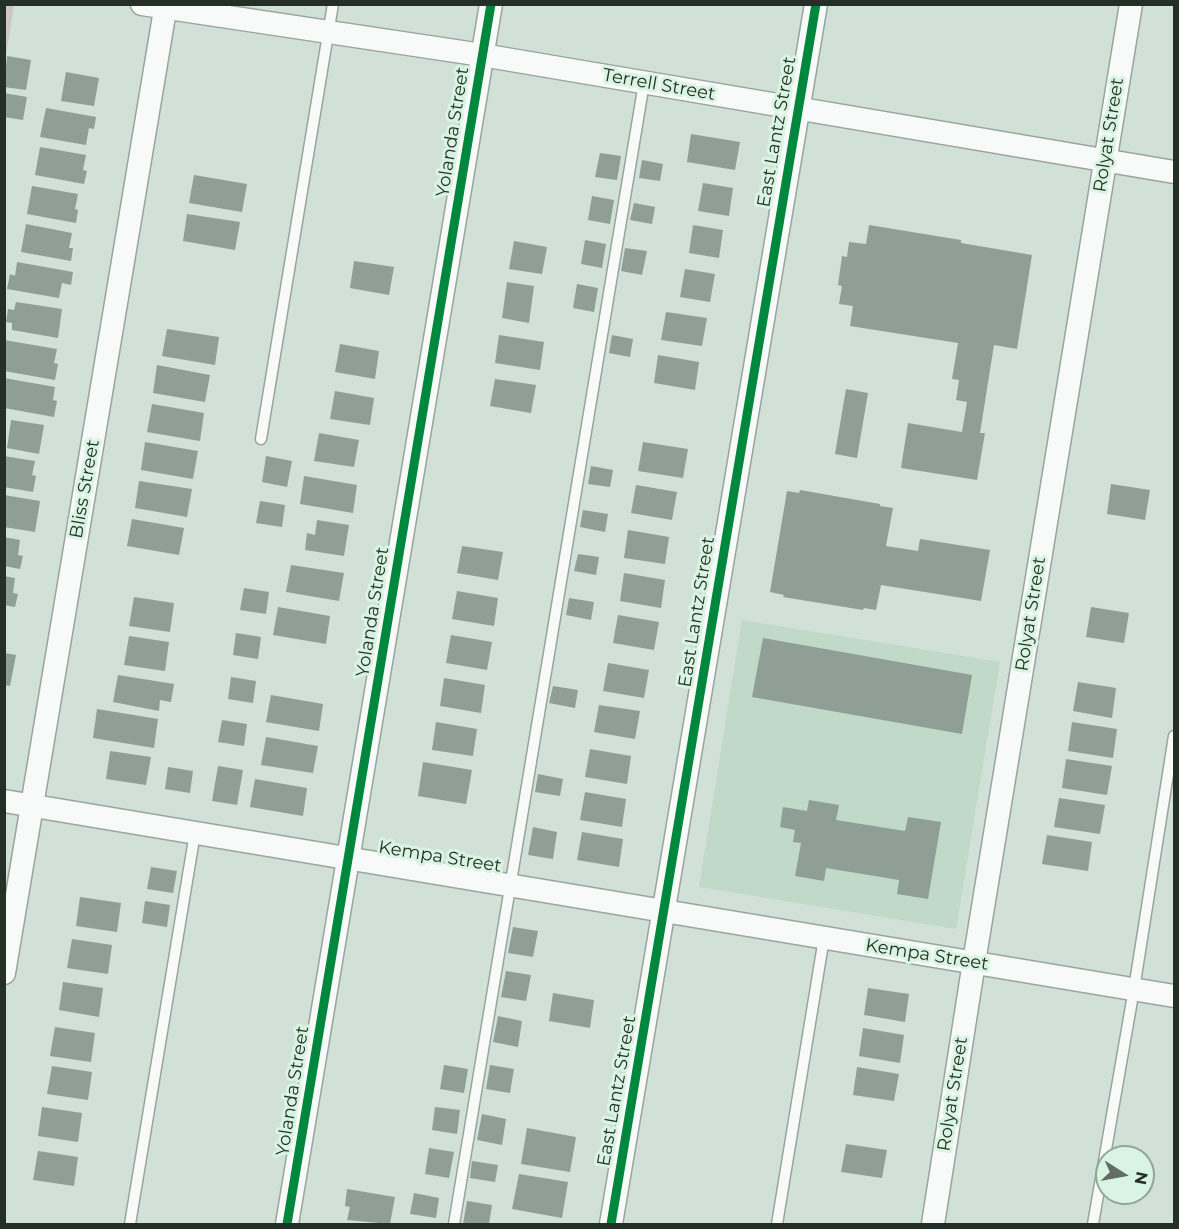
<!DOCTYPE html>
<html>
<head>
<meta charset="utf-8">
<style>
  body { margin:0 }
  #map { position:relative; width:1179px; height:1229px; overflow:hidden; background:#d2e1d7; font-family:Montserrat,sans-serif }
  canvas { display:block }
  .frame { position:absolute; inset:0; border:6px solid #242f28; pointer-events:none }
  .north { position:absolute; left:1095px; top:1145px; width:60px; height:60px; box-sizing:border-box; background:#d9f4e2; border:2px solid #91a598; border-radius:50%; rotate:101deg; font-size:16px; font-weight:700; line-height:24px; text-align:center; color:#242f28 }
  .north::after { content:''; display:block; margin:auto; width:21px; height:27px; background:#616d65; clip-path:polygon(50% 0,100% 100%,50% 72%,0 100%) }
</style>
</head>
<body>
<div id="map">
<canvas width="1179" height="1229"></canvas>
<div class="frame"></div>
<div class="north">N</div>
</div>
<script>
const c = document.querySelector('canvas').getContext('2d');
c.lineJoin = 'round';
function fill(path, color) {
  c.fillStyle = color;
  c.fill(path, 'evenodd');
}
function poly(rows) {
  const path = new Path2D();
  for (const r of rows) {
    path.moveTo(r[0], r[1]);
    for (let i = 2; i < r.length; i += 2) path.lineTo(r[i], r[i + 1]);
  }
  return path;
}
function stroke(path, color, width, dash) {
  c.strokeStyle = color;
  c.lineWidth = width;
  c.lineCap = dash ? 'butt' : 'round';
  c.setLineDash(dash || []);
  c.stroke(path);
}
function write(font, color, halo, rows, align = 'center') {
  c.font = font + ' Montserrat,sans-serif';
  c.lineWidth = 6;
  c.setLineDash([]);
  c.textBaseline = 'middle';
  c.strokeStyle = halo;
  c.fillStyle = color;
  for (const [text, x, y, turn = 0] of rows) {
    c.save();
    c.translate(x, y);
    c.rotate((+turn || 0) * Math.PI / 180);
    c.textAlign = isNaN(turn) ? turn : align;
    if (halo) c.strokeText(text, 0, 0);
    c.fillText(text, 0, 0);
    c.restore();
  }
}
fill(poly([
  [742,620,1000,662,956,929,699,887]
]), '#c0d9c9');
fill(poly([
  [5,4,14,5,5,61,4,5]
]), '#cec5c8');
fill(poly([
  [7,56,31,60,26,90,4,87],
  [66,72,99,78,94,106,61,101],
  [4,93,27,97,23,120,4,117],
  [46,108,96,117,94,129,89,128,86,145,40,137],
  [691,134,740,142,735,170,687,162],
  [40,147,86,155,83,170,87,171,84,184,35,175],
  [600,153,621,156,617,180,595,177],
  [642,160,663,164,660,181,639,178],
  [194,175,247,184,242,212,189,203],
  [703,183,733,188,729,216,698,211],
  [32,186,78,194,75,209,78,210,76,223,27,214],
  [592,196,614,200,610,224,588,220],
  [634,203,655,207,652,224,630,220],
  [187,214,240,222,235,250,183,241],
  [26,224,72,233,69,248,73,248,71,261,21,252],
  [693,225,723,230,719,258,689,253],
  [869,225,961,240,961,243,1032,255,1017,349,994,345,980,433,985,433,977,480,901,468,908,423,962,432,967,402,956,400,959,380,952,379,958,343,850,326,853,306,839,304,842,286,838,285,842,256,847,257,849,242,866,244],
  [585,240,606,244,602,268,581,264],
  [514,241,547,247,542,274,509,269],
  [625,248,647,251,642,275,621,271],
  [354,261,394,267,389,295,350,288],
  [17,262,73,272,71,285,62,283,59,298,7,289,10,274,15,276],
  [685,269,715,274,710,302,680,297],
  [507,282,534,286,529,323,502,318],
  [577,284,598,288,594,312,573,308],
  [16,302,62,309,58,338,12,330,12,323,6,322,8,309,14,310],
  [666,312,707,318,702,346,661,340],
  [167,329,219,337,215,365,162,356],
  [499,335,544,342,540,370,495,363],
  [612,335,633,339,630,357,609,353],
  [4,340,57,349,54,363,58,364,55,380,4,371],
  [340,344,379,351,375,379,335,372],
  [658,355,699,362,695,390,654,383],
  [157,365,210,375,205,402,153,393],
  [4,378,55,387,53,400,57,401,54,417,4,408],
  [495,379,536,385,531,413,490,406],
  [846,389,868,393,857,458,835,454],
  [335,391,374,398,370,425,330,419],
  [152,404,204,413,200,441,147,432],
  [11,420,44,425,39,454,7,448],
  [319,433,359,440,354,467,314,461],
  [145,442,198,451,193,479,141,470],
  [643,442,688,449,683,478,638,471],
  [4,456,35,461,32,475,36,476,33,492,4,487],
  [266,456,292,461,287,487,262,482],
  [591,466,613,470,610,487,588,484],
  [304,476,357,485,353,513,300,504],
  [139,481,192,489,187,517,135,508],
  [1111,484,1150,490,1145,520,1107,514],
  [636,485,677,492,672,520,631,513],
  [800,490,880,504,880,506,893,508,886,546,918,551,920,539,990,550,981,601,881,585,876,610,864,608,863,610,783,597,784,595,770,592,787,491,799,493],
  [4,495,40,501,35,532,4,527],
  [260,501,285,505,282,527,256,523],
  [583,510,608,514,605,532,580,527],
  [132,519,184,528,179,555,127,546],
  [317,520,349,525,344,556,305,550,307,533,315,535],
  [628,530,669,537,665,564,624,558],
  [4,537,20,540,18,555,23,556,20,569,4,566],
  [462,546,503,552,498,580,457,573],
  [578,554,599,557,596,575,574,571],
  [291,565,344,573,339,601,286,592],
  [624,573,665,580,661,608,620,601],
  [4,576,15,578,13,593,18,594,15,607,4,605],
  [244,588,269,592,266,614,240,610],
  [457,591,498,598,494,626,452,619],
  [134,597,174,603,170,632,129,626],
  [569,598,594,602,591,620,566,615],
  [278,607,330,616,326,644,273,635],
  [1091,607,1129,613,1124,643,1086,637],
  [618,615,659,622,654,650,613,643],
  [236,633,261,637,258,659,233,655],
  [451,635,492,642,487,670,446,663],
  [129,636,169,642,165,671,124,665],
  [763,638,972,675,962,734,752,697],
  [4,653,16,655,10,686,4,685],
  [608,663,649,670,644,698,603,691],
  [118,675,174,684,171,702,160,700,159,711,113,702],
  [231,677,256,681,253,703,228,699],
  [444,678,485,685,481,713,440,706],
  [1078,682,1116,688,1112,718,1073,711],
  [553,686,578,690,575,708,549,703],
  [271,695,323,704,319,731,266,722],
  [599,705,640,711,635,739,594,732],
  [97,709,158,719,154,748,93,738],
  [222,720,247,724,244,746,218,742],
  [436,722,477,729,473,756,432,750],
  [1072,722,1117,729,1113,758,1068,751],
  [266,737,318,746,313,773,261,765],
  [590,749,631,756,627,784,585,777],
  [110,751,151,757,146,785,106,779],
  [1066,759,1112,766,1107,795,1062,788],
  [423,762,472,770,466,804,418,796],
  [218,766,243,770,237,805,212,801],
  [168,767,193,771,190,793,165,789],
  [538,774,563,779,560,796,535,792],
  [255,779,307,788,303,816,250,807],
  [585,792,626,799,622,827,580,820],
  [1059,798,1105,805,1100,834,1054,827],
  [809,800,839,805,836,820,905,831,908,817,941,822,928,899,897,894,899,880,826,868,824,881,795,876,801,843,793,842,795,830,780,827,783,807,807,811],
  [533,827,557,832,553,859,528,855],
  [582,832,623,839,619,867,577,860],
  [1047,835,1092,842,1088,871,1042,864],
  [151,867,177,871,173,893,147,889],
  [80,897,121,903,117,932,76,926],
  [145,901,170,905,167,927,142,923],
  [513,927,538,931,533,957,508,953],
  [72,939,112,945,108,974,67,968],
  [506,971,531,975,526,1001,501,997],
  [63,982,103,988,99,1017,59,1010],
  [868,988,909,994,905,1022,864,1015],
  [553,993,594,1000,590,1028,549,1021],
  [498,1016,522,1021,518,1047,493,1042],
  [55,1027,95,1033,91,1062,50,1056],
  [863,1028,904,1035,900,1063,859,1056],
  [444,1065,468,1069,464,1093,440,1089],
  [490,1065,514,1069,510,1093,486,1089],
  [52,1066,92,1072,88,1100,47,1094],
  [857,1067,899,1074,894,1101,853,1095],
  [42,1107,82,1113,78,1142,38,1136],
  [435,1107,460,1110,457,1134,432,1130],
  [482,1114,506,1119,502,1145,477,1140],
  [527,1128,576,1137,570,1172,521,1164],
  [846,1144,887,1150,882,1178,841,1172],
  [429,1148,454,1152,449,1178,425,1174],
  [38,1151,78,1157,74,1186,33,1180],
  [472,1161,498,1165,495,1182,470,1178],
  [519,1174,568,1182,562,1218,512,1209],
  [347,1189,395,1197,390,1224,347,1220,350,1207,345,1206],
  [414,1193,439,1198,436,1218,410,1214],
  [467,1201,492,1205,489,1224,463,1224]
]), '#8f9f96');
const lane = poly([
  [261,439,333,4],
  [130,1224,195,833],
  [454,1224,644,83],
  [777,1224,824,938],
  [1093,1224,1134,989,1174,736]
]);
const street = poly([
  [142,4,482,55,1174,172],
  [4,801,1174,996],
  [4,973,166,4],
  [287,1224,491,4],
  [611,1224,816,4],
  [933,1224,974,962,1131,4]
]);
stroke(lane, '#99a49d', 13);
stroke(street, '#99a49d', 25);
stroke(lane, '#f8faf9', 10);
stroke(street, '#f8faf9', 22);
stroke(poly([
  [287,1224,491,4],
  [611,1224,816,4]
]), '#00873e', 9);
write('18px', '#242f28', '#d9f4e2', [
  ["Terrell Street",659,85,10],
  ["Yolanda Street",453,132,-81],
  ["East Lantz Street",777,132,-80],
  ["Rolyat Street",1109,135,-81],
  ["Bliss Street",85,489,-80],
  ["Yolanda Street",373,612,-81],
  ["East Lantz Street",697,612,-81],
  ["Rolyat Street",1031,614,-81],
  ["Kempa Street",440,857,9],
  ["Kempa Street",927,955,9],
  ["Yolanda Street",293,1091,-81],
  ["East Lantz Street",617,1091,-80],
  ["Rolyat Street",953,1094,-81]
]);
</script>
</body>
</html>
